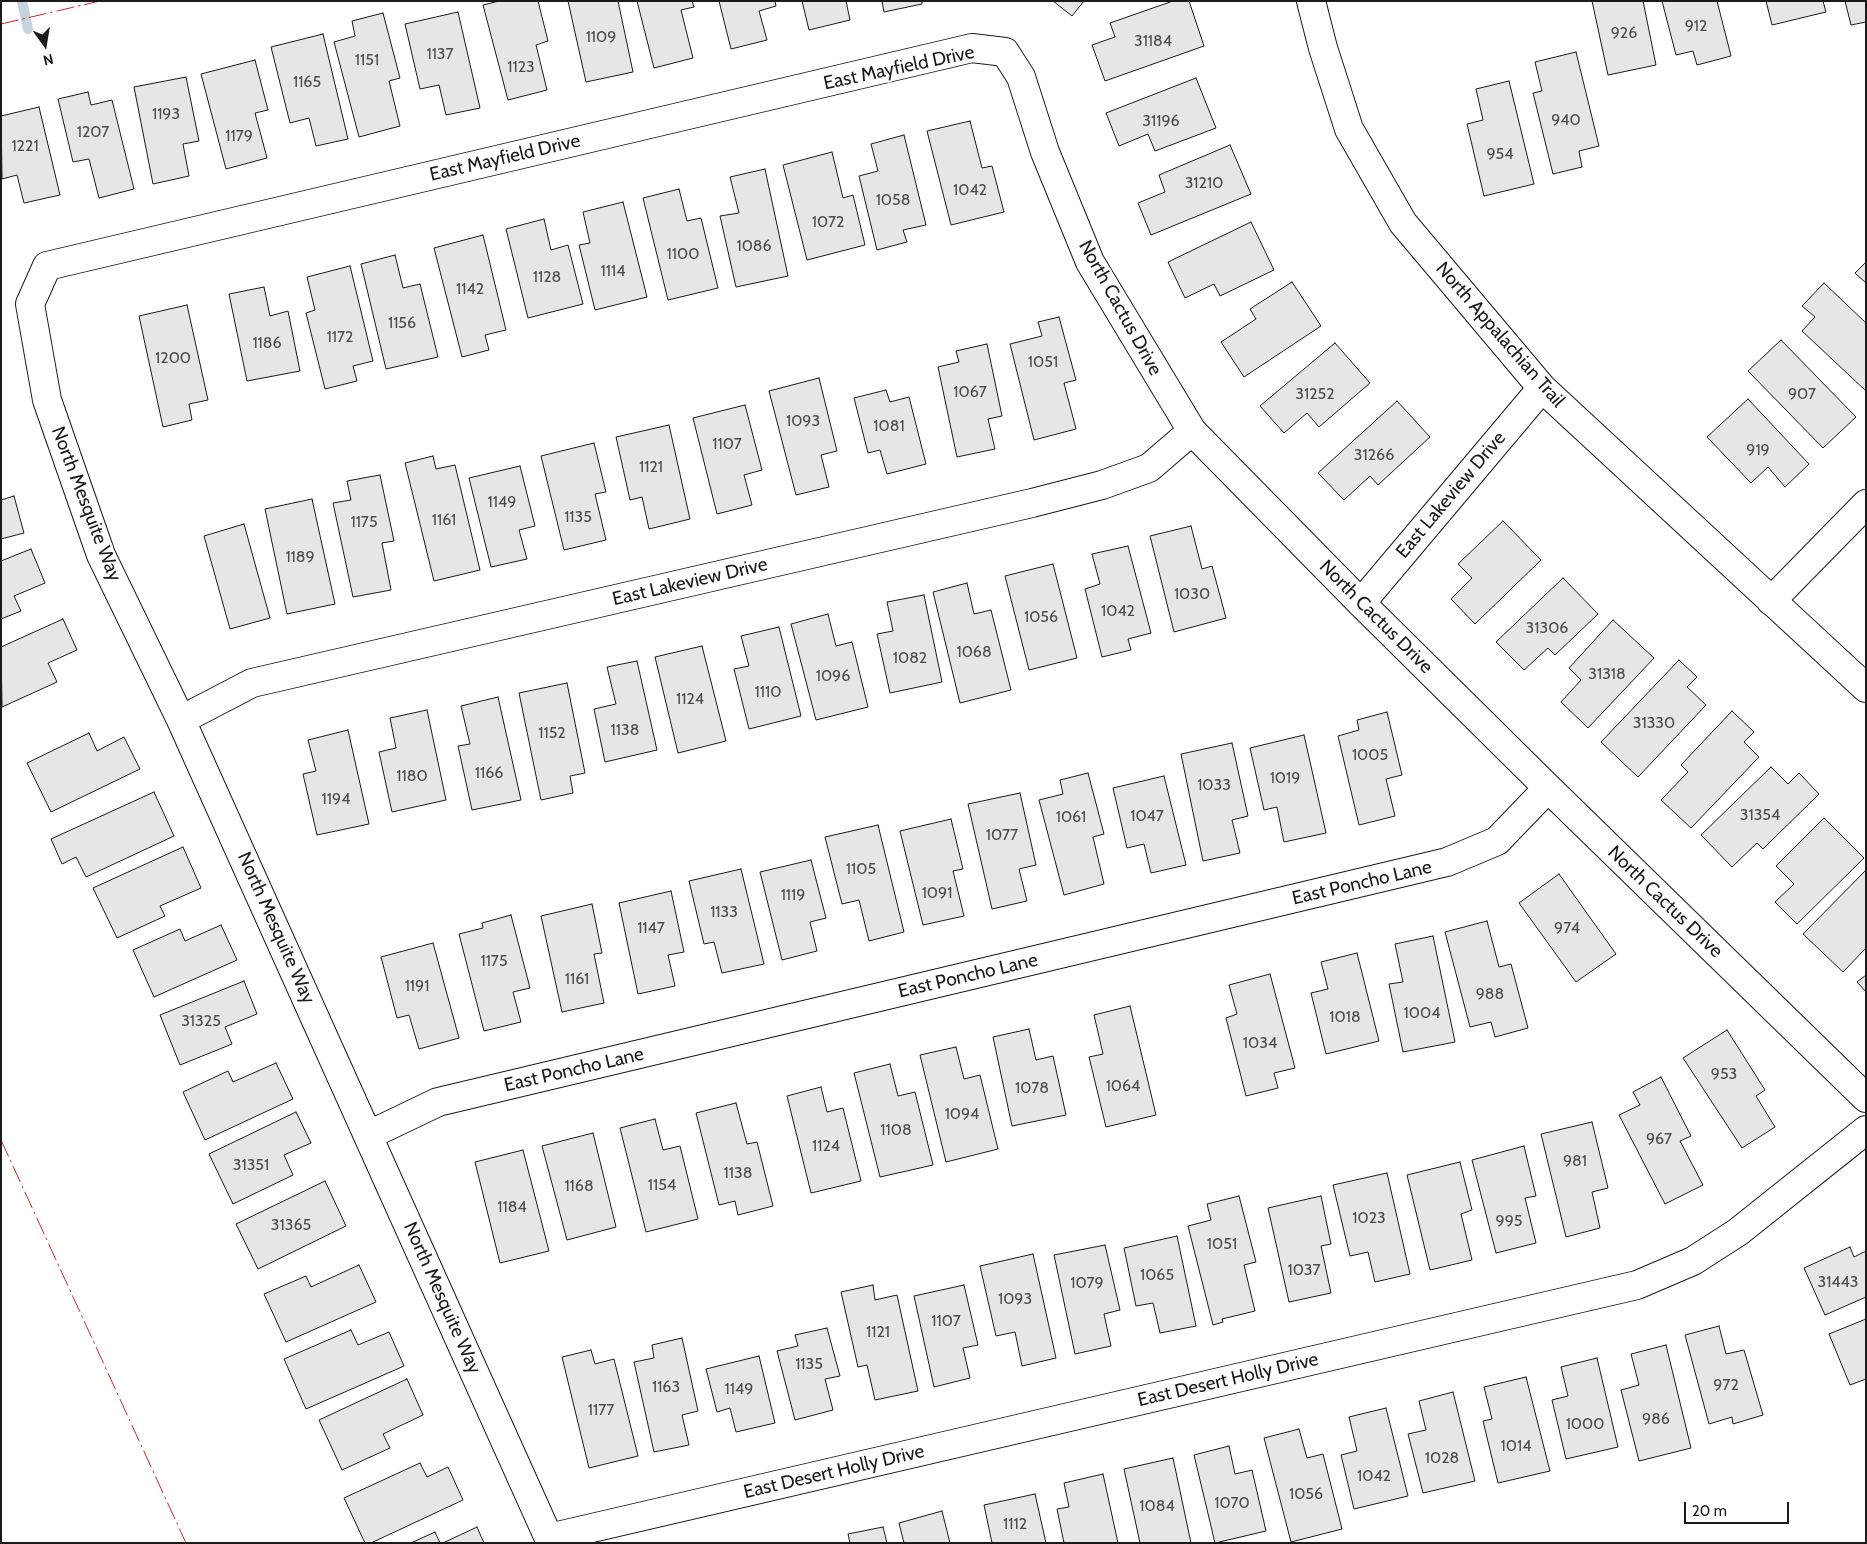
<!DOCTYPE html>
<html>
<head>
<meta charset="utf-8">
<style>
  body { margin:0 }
  #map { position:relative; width:1867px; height:1544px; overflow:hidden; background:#fff; font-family:Cabin,sans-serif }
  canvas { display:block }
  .frame { position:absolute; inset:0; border:2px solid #1a1a1a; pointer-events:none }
  .north { position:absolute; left:20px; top:20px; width:50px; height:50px; -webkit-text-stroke:4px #fff; paint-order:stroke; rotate:167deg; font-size:14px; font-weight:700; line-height:20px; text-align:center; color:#1a1a1a }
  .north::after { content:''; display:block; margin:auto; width:18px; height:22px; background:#1a1a1a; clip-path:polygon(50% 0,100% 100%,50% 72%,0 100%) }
  .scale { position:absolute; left:1684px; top:1502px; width:105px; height:22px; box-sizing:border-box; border:2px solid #1a1a1a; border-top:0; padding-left:6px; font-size:15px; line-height:18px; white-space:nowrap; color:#1a1a1a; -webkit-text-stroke:4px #fff; paint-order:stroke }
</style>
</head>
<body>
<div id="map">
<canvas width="1867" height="1544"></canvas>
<div class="frame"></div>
<div class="north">N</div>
<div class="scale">20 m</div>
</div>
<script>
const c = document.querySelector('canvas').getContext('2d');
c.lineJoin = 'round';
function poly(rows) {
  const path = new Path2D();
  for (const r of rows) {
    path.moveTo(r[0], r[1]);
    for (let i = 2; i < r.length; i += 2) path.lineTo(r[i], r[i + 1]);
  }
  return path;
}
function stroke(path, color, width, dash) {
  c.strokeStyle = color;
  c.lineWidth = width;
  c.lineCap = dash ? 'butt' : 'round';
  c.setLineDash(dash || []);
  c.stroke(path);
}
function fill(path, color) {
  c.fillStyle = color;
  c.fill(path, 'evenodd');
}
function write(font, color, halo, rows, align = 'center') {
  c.font = font + ' Cabin,sans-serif';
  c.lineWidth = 4;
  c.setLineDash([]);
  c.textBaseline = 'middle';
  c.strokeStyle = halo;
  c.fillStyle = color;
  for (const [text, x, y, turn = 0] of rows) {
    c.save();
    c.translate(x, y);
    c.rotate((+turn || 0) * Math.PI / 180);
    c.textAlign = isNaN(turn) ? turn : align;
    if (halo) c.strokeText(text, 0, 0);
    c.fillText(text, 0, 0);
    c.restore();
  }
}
stroke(poly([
  [22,1,28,29]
]), '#c6d2dc', 10);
const building = poly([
  [499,1,538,1,548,41,536,45,547,90,508,100,483,5,499,1],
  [568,1,618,1,633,72,586,82,568,1],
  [637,1,692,1,694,7,681,10,693,58,654,68,637,1],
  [719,1,775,1,776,6,759,11,767,40,731,49,719,1],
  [802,1,846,1,850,20,809,30,802,1],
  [882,1,922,1,922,4,884,12,882,1],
  [1053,1,1084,1,1072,16,1053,1],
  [1173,1,1189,1,1204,46,1105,81,1092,45,1115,37,1110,23,1173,1],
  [1592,1,1643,1,1656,65,1608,75,1592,1],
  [1662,1,1717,1,1731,56,1697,65,1693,51,1676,55,1662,1],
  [1766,1,1823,1,1826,12,1772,25,1766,1],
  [1845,1,1866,1,1866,22,1851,25,1845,1],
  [458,12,480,108,446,115,439,85,420,89,405,24,458,12],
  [383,13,400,78,389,81,400,126,359,137,334,42,355,36,352,21,383,13],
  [323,34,348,139,316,146,309,118,290,123,271,47,323,34],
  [1576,52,1599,146,1579,151,1582,167,1553,174,1533,93,1542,91,1535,62,1576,52],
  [255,60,268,110,255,113,267,158,226,169,201,74,255,60],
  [186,77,199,141,183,144,189,176,153,184,134,87,186,77],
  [1196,78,1216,128,1155,151,1148,134,1119,146,1106,113,1196,78],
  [1509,81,1534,184,1484,196,1467,124,1483,120,1476,89,1509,81],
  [88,92,91,105,112,100,134,189,99,198,89,159,73,162,58,99,88,92],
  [39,107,60,195,24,203,17,175,2,179,1,116,39,107],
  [970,121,982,168,992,166,1004,212,951,225,927,131,970,121],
  [904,135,926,225,903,230,907,242,877,250,859,176,878,171,871,144,904,135],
  [1230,145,1251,194,1151,235,1138,203,1165,192,1159,175,1230,145],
  [832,152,843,198,853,195,865,245,807,260,783,165,832,152],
  [765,169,788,276,736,287,720,216,739,213,730,177,765,169],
  [679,189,687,221,701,218,718,288,668,300,643,198,679,189],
  [623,202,647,297,595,310,579,245,590,243,583,212,623,202],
  [544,219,551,250,568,245,583,304,528,318,506,229,544,219],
  [1251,222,1274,270,1220,296,1214,284,1185,298,1168,262,1251,222],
  [483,235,506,330,485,335,489,350,462,357,434,248,483,235],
  [395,255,403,288,420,284,438,357,386,369,361,264,395,255],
  [1866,262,1866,283,1855,273,1866,262],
  [350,266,373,361,353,366,357,381,325,389,306,313,315,310,307,277,350,266],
  [1292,282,1321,326,1244,377,1221,342,1256,319,1250,309,1292,282],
  [1824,283,1866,323,1866,391,1802,331,1815,317,1802,306,1824,283],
  [264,287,270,316,288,311,300,371,247,381,229,294,264,287],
  [187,305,208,400,189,404,192,420,163,427,139,316,187,305],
  [1059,317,1076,380,1064,383,1076,429,1034,440,1010,344,1042,336,1038,322,1059,317],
  [1781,340,1856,417,1823,448,1748,371,1781,340],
  [1335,343,1370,383,1319,427,1307,413,1284,433,1260,406,1335,343],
  [987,344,1002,416,988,419,995,449,957,457,938,367,959,362,956,351,987,344],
  [819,378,837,451,821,455,829,487,796,495,769,391,819,378],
  [886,390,890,402,909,397,926,464,887,474,880,450,868,453,854,398,886,390],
  [1748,399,1809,464,1785,487,1768,467,1751,483,1707,437,1748,399],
  [1397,401,1430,437,1378,485,1370,476,1344,500,1318,473,1397,401],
  [745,405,762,470,744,475,752,505,717,514,693,418,745,405],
  [669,425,690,519,649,529,642,497,630,500,616,437,669,425],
  [594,443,606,492,595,494,606,540,564,550,541,456,594,443],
  [433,456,436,469,455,465,480,570,434,581,405,463,433,456],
  [520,466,535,526,519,530,527,559,491,567,469,478,520,466],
  [380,475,394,541,382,543,391,590,353,597,333,503,351,500,347,481,380,475],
  [14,496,24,533,1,539,1,500,14,496],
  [312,499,335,604,287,614,265,509,312,499],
  [1503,521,1541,560,1475,624,1451,599,1472,578,1458,564,1503,521],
  [244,524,270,618,230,629,204,536,244,524],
  [1191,526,1202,569,1212,566,1226,618,1174,632,1150,536,1191,526],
  [1128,546,1151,633,1128,639,1131,650,1102,657,1085,589,1100,584,1092,554,1128,546],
  [31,549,45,583,14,596,21,611,1,619,1,561,31,549],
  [1053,564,1077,658,1029,670,1005,576,1053,564],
  [1563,578,1598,614,1555,655,1548,648,1524,670,1496,642,1563,578],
  [967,583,974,614,991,610,1011,690,960,703,933,592,967,583],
  [924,595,942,682,890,693,877,634,893,631,887,602,924,595],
  [828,614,836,646,852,642,868,707,816,720,791,624,828,614],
  [63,619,77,650,48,663,57,682,2,707,1,647,63,619],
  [1613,620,1654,658,1588,728,1561,702,1581,680,1569,668,1613,620],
  [779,627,801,716,749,729,734,669,749,666,741,636,779,627],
  [702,646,726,741,678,753,655,657,702,646],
  [1679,660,1697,677,1687,687,1706,705,1638,777,1601,742,1679,660],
  [637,661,657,750,605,762,594,709,616,704,607,667,637,661],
  [567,683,585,773,570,776,573,793,541,800,519,693,567,683],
  [498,697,521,800,472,810,458,746,470,744,461,706,498,697],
  [427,710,446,800,392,812,379,752,396,748,390,718,427,710],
  [1732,711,1754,732,1744,742,1759,757,1691,828,1661,800,1688,772,1681,765,1732,711],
  [1387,712,1402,775,1386,779,1395,816,1359,825,1338,736,1359,730,1357,720,1387,712],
  [348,730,369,824,317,835,303,774,316,771,308,740,348,730],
  [89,733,97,751,124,737,140,769,51,812,27,763,89,733],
  [1304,735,1326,833,1284,842,1277,807,1264,810,1250,748,1304,735],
  [1232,743,1248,816,1232,820,1240,853,1203,861,1181,754,1232,743],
  [1771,767,1788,784,1799,773,1819,794,1763,849,1757,843,1732,867,1701,835,1771,767],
  [1088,773,1104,834,1093,837,1104,884,1064,895,1039,800,1063,794,1060,780,1088,773],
  [1164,776,1186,865,1151,873,1144,844,1127,848,1113,788,1164,776],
  [154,792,174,836,86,877,76,857,62,864,51,839,154,792],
  [1020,793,1036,865,1019,869,1027,901,992,909,968,804,1020,793],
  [1824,818,1864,858,1797,924,1775,902,1794,884,1776,866,1824,818],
  [951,819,963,869,953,871,964,916,923,925,900,831,951,819],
  [878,825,904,932,869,941,859,900,842,904,825,837,878,825],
  [183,847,201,888,160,906,165,916,117,938,93,888,183,847],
  [811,860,826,918,810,922,817,951,782,960,760,872,811,860],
  [741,869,764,964,722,973,714,942,704,944,689,881,741,869],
  [1866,870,1866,948,1843,972,1803,934,1866,870],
  [1559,874,1616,954,1576,982,1519,903,1559,874],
  [671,891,684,952,668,955,675,986,638,994,619,903,671,891],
  [592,904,602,953,594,954,604,1003,562,1012,541,916,592,904],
  [511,915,530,988,513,992,521,1022,484,1031,459,934,483,928,482,923,511,915],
  [1487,921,1499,967,1511,964,1528,1028,1495,1037,1491,1022,1470,1027,1445,932,1487,921],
  [221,925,237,960,154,997,133,950,180,929,185,941,221,925],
  [1433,936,1455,1042,1403,1052,1389,984,1403,982,1395,944,1433,936],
  [433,943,459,1038,419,1049,409,1015,397,1018,381,957,433,943],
  [1357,953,1379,1041,1326,1054,1311,993,1328,989,1321,962,1357,953],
  [1270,974,1295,1068,1274,1073,1278,1088,1246,1096,1226,1018,1237,1014,1229,985,1270,974],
  [1866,975,1866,992,1857,982,1866,975],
  [244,981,257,1014,225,1027,232,1044,180,1065,160,1015,244,981],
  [1130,1006,1156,1115,1106,1127,1089,1057,1103,1054,1094,1015,1130,1006],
  [1029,1029,1036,1060,1053,1056,1066,1115,1012,1126,993,1037,1029,1029],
  [1727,1030,1765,1090,1756,1096,1775,1127,1742,1148,1683,1058,1727,1030],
  [956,1047,964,1079,980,1075,998,1149,946,1162,920,1055,956,1047],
  [276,1063,293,1099,205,1140,183,1092,228,1071,233,1082,276,1063],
  [890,1064,898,1096,915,1092,933,1165,880,1177,854,1073,890,1064],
  [1661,1077,1691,1136,1680,1141,1703,1185,1665,1204,1619,1115,1640,1105,1633,1092,1661,1077],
  [821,1087,827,1112,843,1108,861,1181,811,1193,787,1096,821,1087],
  [736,1103,747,1144,757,1142,773,1206,738,1215,735,1201,719,1205,696,1113,736,1103],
  [296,1112,311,1143,284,1155,293,1175,233,1204,209,1154,296,1112],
  [655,1119,663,1150,680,1146,698,1219,646,1232,620,1128,655,1119],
  [1592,1122,1608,1188,1592,1192,1600,1228,1566,1237,1541,1134,1592,1122],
  [593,1133,616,1227,567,1240,542,1146,593,1133],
  [1524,1146,1536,1196,1525,1198,1536,1243,1496,1253,1472,1160,1524,1146],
  [523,1150,549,1251,500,1263,475,1162,523,1150],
  [1460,1162,1472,1210,1461,1214,1472,1260,1430,1270,1407,1175,1460,1162],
  [1387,1173,1410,1274,1375,1282,1368,1252,1350,1256,1333,1185,1387,1173],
  [325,1181,346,1226,258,1269,236,1224,325,1181],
  [1239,1196,1256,1262,1244,1265,1255,1311,1222,1319,1223,1322,1213,1325,1188,1226,1211,1220,1207,1204,1239,1196],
  [1321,1196,1331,1244,1321,1246,1331,1293,1289,1302,1268,1208,1321,1196],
  [1177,1236,1196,1326,1160,1333,1153,1303,1136,1306,1124,1248,1177,1236],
  [1105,1245,1120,1310,1104,1314,1111,1346,1075,1354,1054,1255,1105,1245],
  [1850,1247,1854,1257,1866,1251,1866,1297,1825,1315,1804,1268,1850,1247],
  [1033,1254,1056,1358,1022,1366,1015,1332,996,1336,980,1266,1033,1254],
  [359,1265,376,1302,286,1342,264,1294,306,1276,311,1287,359,1265],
  [873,1285,875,1300,897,1295,918,1391,875,1400,867,1365,858,1367,841,1292,873,1285],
  [964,1285,978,1345,963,1348,970,1378,934,1387,914,1296,964,1285],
  [1866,1319,1866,1379,1850,1385,1829,1334,1866,1319],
  [1719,1326,1726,1354,1744,1350,1763,1415,1733,1424,1732,1417,1709,1424,1685,1335,1719,1326],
  [827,1328,840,1376,825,1379,833,1410,795,1420,777,1351,798,1346,795,1335,827,1328],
  [351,1330,358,1345,389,1332,404,1366,306,1409,284,1359,351,1330],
  [682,1338,698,1411,682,1415,689,1445,654,1452,634,1362,654,1358,652,1345,682,1338],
  [1666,1345,1691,1448,1639,1461,1621,1390,1639,1385,1631,1354,1666,1345],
  [591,1350,595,1364,614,1359,638,1456,589,1468,562,1357,591,1350],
  [759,1356,775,1423,736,1432,730,1408,717,1412,706,1369,759,1356],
  [1597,1358,1618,1447,1566,1459,1552,1400,1568,1396,1561,1367,1597,1358],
  [1526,1377,1550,1471,1498,1483,1483,1421,1492,1419,1484,1387,1526,1377],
  [407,1379,423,1415,383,1434,390,1448,342,1470,319,1420,407,1379],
  [1453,1392,1475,1481,1423,1493,1408,1434,1426,1430,1419,1401,1453,1392],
  [1386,1408,1408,1496,1354,1509,1341,1455,1357,1451,1349,1417,1386,1408],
  [1299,1429,1307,1458,1323,1454,1342,1529,1291,1542,1264,1438,1299,1429],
  [1229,1446,1235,1474,1252,1470,1266,1531,1215,1543,1194,1455,1229,1446],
  [1173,1458,1191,1543,1140,1543,1124,1469,1173,1458],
  [420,1463,427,1477,448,1467,463,1500,371,1543,365,1543,344,1498,420,1463],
  [1103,1474,1118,1543,1064,1543,1057,1509,1069,1507,1064,1483,1103,1474],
  [1035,1494,1046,1543,992,1543,984,1505,1035,1494],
  [942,1511,950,1543,904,1543,899,1523,942,1511],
  [477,1527,484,1543,443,1543,477,1527],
  [883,1527,887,1543,850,1543,848,1534,883,1527],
  [435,1532,440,1543,411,1543,435,1532]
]);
fill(building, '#e6e6e6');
stroke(building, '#1a1a1a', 1);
const street = poly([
  [1311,1,1323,48,1349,129,1403,223,1542,388,1866,688],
  [1771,601,1866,504],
  [1361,603,1542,388],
  [181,720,252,683,1032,503,1102,485,1149,468,1192,431],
  [369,1135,438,1102,1447,862,1497,841,1548,788],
  [549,1538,1637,1285,1693,1261,1738,1232,1866,1130],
  [551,1543,181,720,101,555,47,400,30,304,47,266,972,48,1005,52,1021,77,1045,152,1090,262,1192,431,1361,603,1548,788,1866,1098]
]);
stroke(street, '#1a1a1a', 30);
stroke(street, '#fff', 28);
stroke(poly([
  [1,24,100,1],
  [1,1140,186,1543]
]), '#c62828', 1, [18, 4, 2.5, 4]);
write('16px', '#4d4d4d', null, [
  ["912",1696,26],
  ["926",1624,33],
  ["1109",601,37],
  ["31184",1153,41],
  ["1137",440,54],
  ["1151",367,60],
  ["1123",521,67],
  ["1165",307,82],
  ["1193",166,114],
  ["940",1566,120],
  ["31196",1161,121],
  ["1207",93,132],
  ["1179",239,136],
  ["1221",25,146],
  ["954",1500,154],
  ["31210",1204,183],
  ["1042",970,190],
  ["1058",893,200],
  ["1072",828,222],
  ["1086",754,246],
  ["1100",683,254],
  ["1114",613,271],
  ["1128",547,277],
  ["1142",470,289],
  ["1156",402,323],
  ["1172",340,337],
  ["1186",267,343],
  ["1200",173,358],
  ["1051",1043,362],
  ["1067",970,392],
  ["31252",1315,394],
  ["907",1802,394],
  ["1093",803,421],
  ["1081",889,426],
  ["1107",727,444],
  ["919",1758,450],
  ["31266",1374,455],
  ["1121",651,467],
  ["1149",502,502],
  ["1135",578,517],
  ["1161",444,520],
  ["1175",364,522],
  ["1189",300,557],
  ["1030",1192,594],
  ["1042",1118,611],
  ["1056",1041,617],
  ["31306",1547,628],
  ["1068",974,652],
  ["1082",910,658],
  ["31318",1607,674],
  ["1096",833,676],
  ["1110",768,692],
  ["1124",690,699],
  ["31330",1654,723],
  ["1138",625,730],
  ["1152",552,733],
  ["1005",1370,755],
  ["1166",489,773],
  ["1180",412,776],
  ["1019",1285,778],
  ["1033",1214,785],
  ["1194",336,799],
  ["31354",1760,815],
  ["1047",1147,816],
  ["1061",1071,817],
  ["1077",1002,835],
  ["1105",861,869],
  ["1091",937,893],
  ["1119",793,895],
  ["1133",724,912],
  ["1147",651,928],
  ["974",1567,928],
  ["1175",494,961],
  ["1161",577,979],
  ["1191",417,986],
  ["988",1490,994],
  ["1004",1422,1013],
  ["1018",1345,1017],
  ["31325",201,1021],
  ["1034",1260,1043],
  ["953",1724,1074],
  ["1064",1123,1086],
  ["1078",1032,1088],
  ["1094",962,1114],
  ["1108",896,1130],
  ["967",1659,1139],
  ["1124",826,1146],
  ["981",1575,1161],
  ["31351",251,1165],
  ["1138",738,1173],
  ["1154",662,1185],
  ["1168",579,1186],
  ["1184",512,1207],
  ["1023",1369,1218],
  ["995",1509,1221],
  ["31365",291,1225],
  ["1051",1222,1244],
  ["1037",1304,1270],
  ["1065",1157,1275],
  ["31443",1838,1282],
  ["1079",1087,1283],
  ["1093",1015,1299],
  ["1107",946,1321],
  ["1121",878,1332],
  ["1135",809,1364],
  ["972",1726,1385],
  ["1163",666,1387],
  ["1149",739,1389],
  ["1177",601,1410],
  ["986",1656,1419],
  ["1000",1585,1424],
  ["1014",1516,1446],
  ["1028",1442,1458],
  ["1042",1374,1476],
  ["1056",1306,1494],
  ["1070",1232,1503],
  ["1084",1157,1506],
  ["1112",1015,1524]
]);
write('19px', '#1a1a1a', '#fff', [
  ["East Mayfield Drive",899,68,-12],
  ["East Mayfield Drive",505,158,-13],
  ["North Cactus Drive",1120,308,61],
  ["North Appalachian Trail",1500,335,49],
  ["East Lakeview Drive",1451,495,-50],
  ["North Mesquite Way",86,504,69],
  ["East Lakeview Drive",690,582,-13],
  ["North Cactus Drive",1376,617,45],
  ["East Poncho Lane",1362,883,-13],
  ["North Cactus Drive",1665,902,44],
  ["North Mesquite Way",276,928,66],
  ["East Poncho Lane",968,976,-13],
  ["East Poncho Lane",574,1070,-13],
  ["North Mesquite Way",442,1298,66],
  ["East Desert Holly Drive",1228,1380,-13],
  ["East Desert Holly Drive",834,1472,-13]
]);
</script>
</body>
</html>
